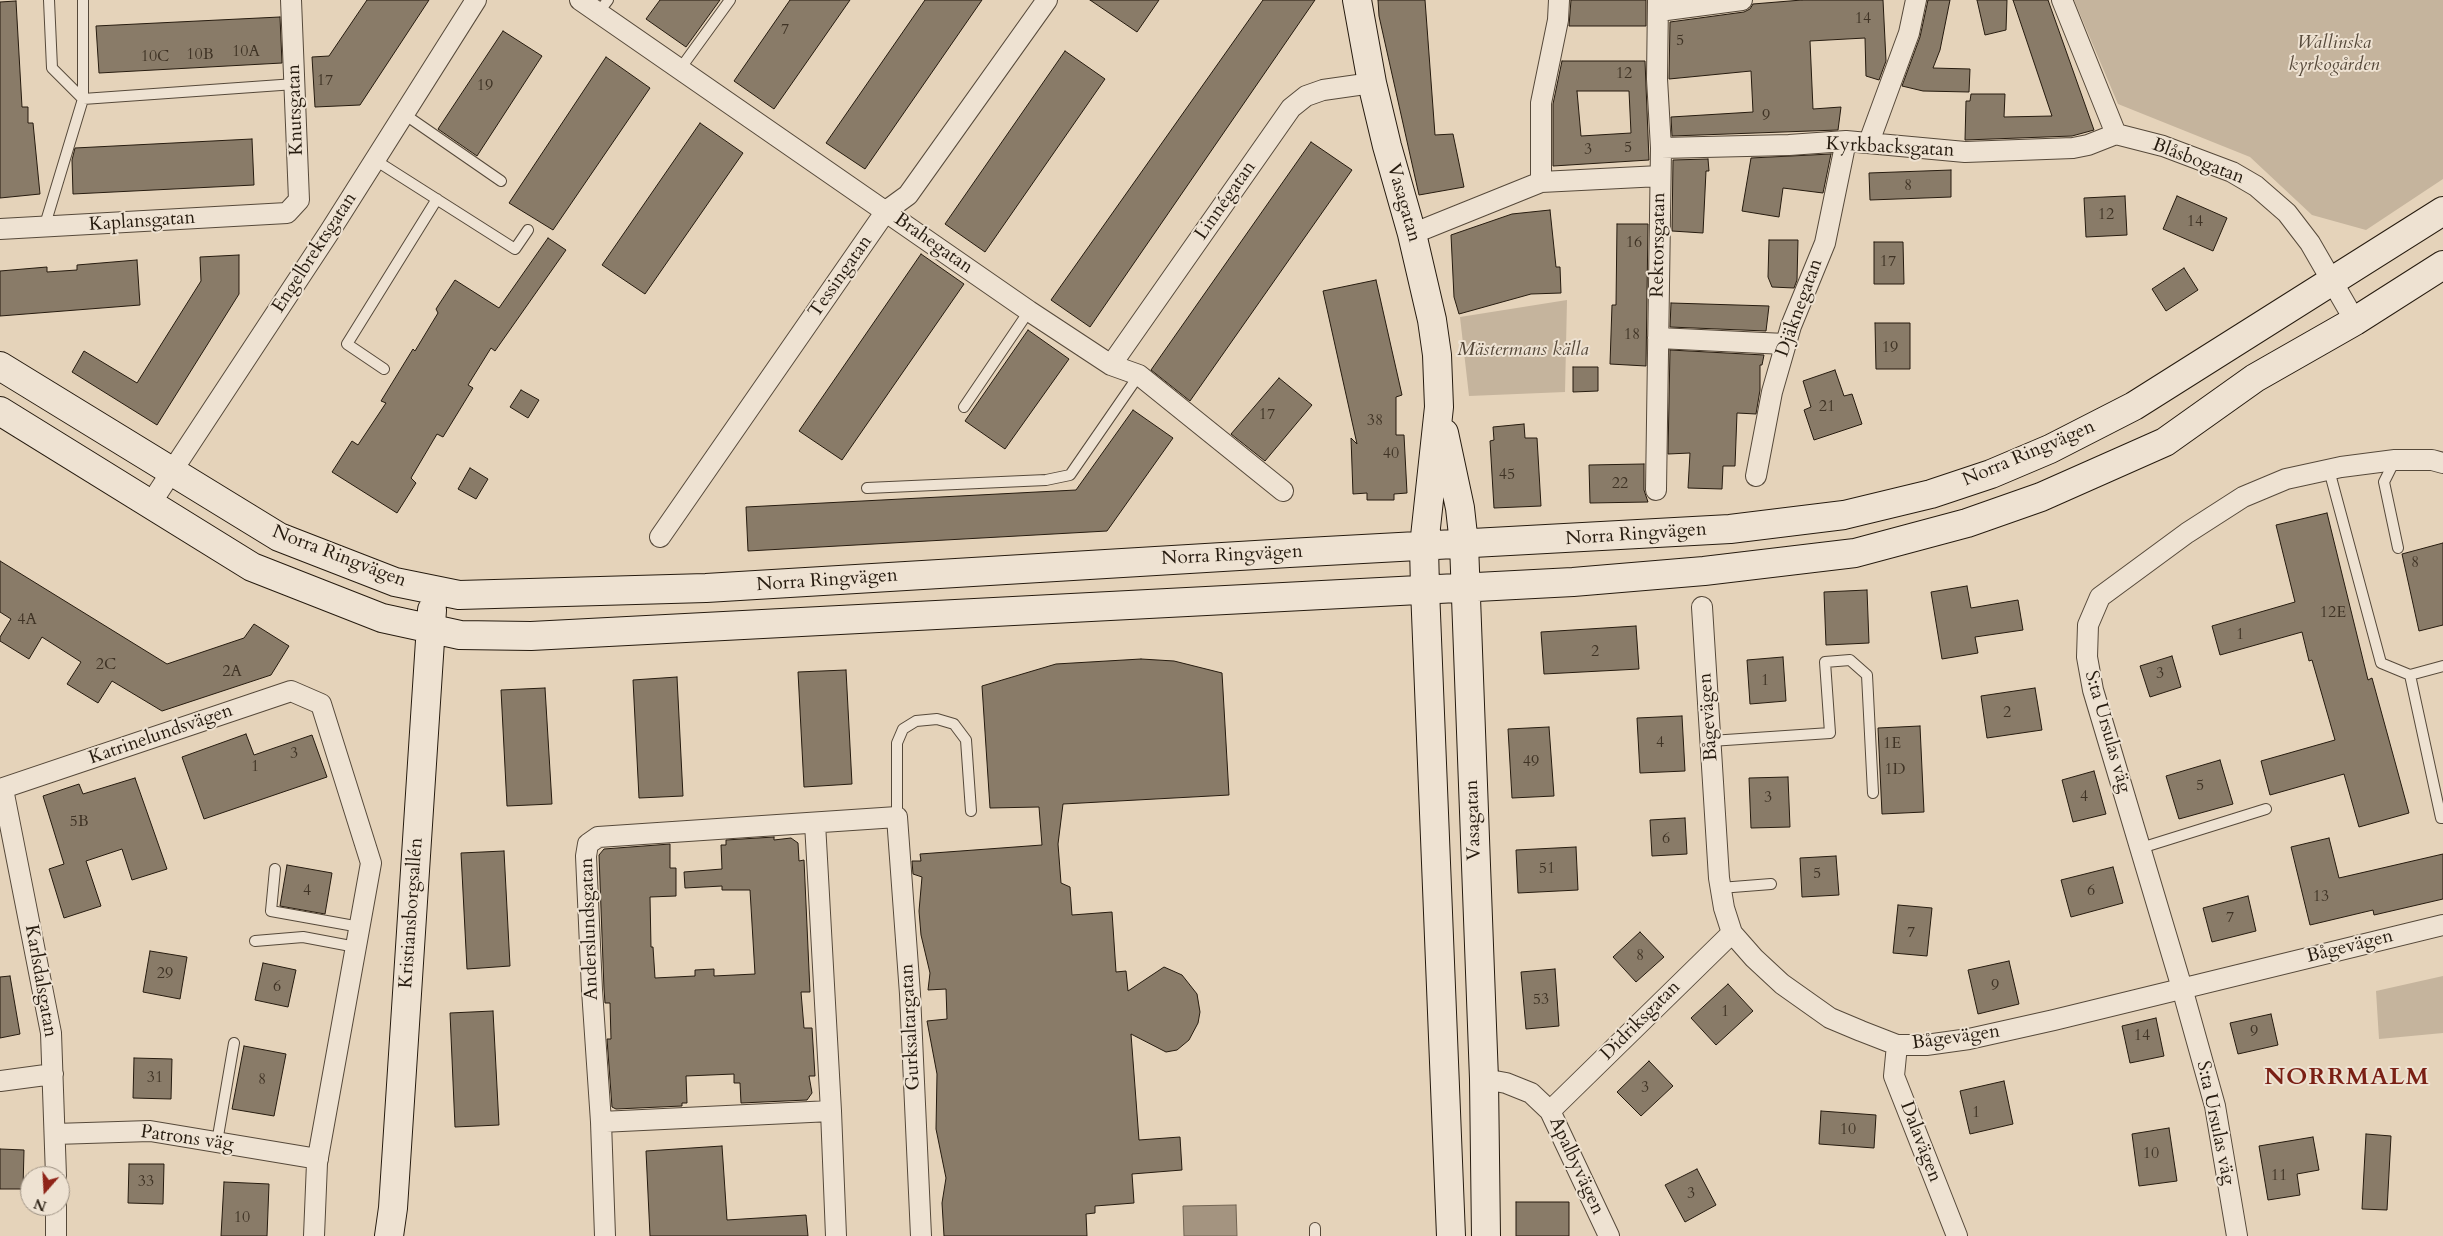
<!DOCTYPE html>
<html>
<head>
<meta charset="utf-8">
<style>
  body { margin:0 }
  #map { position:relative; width:2443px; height:1236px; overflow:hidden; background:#e5d3ba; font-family:Cardo,serif }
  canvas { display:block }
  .north { position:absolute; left:20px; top:1166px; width:50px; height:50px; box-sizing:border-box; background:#eee2d2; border:1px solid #9e9284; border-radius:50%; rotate:199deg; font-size:14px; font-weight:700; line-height:20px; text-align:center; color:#261b0f }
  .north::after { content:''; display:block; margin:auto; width:18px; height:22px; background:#8f2418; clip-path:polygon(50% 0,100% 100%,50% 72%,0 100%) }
</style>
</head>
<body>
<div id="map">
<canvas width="2443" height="1236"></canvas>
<div class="north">N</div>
</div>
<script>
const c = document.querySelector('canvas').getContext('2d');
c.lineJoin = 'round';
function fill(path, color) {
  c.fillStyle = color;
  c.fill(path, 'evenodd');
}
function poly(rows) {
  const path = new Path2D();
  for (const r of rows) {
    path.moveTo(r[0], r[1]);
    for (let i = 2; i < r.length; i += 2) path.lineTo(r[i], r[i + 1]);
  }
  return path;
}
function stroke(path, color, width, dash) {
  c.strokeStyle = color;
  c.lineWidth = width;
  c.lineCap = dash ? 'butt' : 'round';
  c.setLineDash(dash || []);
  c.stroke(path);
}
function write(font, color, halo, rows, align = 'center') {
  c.font = font + ' Cardo,serif';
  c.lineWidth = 4;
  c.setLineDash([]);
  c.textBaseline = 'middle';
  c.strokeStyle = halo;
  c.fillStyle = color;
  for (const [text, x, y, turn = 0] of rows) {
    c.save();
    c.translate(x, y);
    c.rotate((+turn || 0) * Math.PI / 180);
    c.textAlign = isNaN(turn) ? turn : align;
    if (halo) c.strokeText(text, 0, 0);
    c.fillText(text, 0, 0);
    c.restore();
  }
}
fill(poly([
  [2074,0,2443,0,2443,179,2366,230,2312,215,2250,157,2118,104],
  [1567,300,1565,392,1469,396,1460,317],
  [2443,976,2443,1033,2379,1039,2376,991]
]), '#c5b49d');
const water = poly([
  [1236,1205,1237,1236,1184,1236,1183,1206,1236,1205]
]);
fill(water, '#a49480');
stroke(water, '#726453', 1);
const building = poly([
  [367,0,429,0,360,105,315,107,312,57,329,56,367,0],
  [660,0,720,0,686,47,646,19,660,0],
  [790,0,850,0,774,109,734,81,790,0],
  [925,0,982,0,865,169,826,143,925,0],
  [1090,0,1159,0,1137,32,1090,0],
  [1263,0,1315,0,1090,327,1051,300,1263,0],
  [1378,0,1425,0,1435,135,1453,134,1464,187,1419,195,1379,16,1378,0],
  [1571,0,1646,0,1646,26,1569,26,1571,0],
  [1802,0,1883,0,1886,61,1879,80,1866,76,1865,38,1810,41,1813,109,1841,107,1838,130,1672,136,1671,117,1753,112,1751,71,1669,79,1670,22,1744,12,1750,9,1753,4,1802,0],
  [1928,0,1950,0,1940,50,1933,68,1970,69,1969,92,1923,91,1902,86,1920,37,1928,0],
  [1977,0,2007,0,2006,30,1985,35,1977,0],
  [2013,0,2048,0,2094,130,2072,136,1965,140,1966,101,1970,101,1971,94,2005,94,2004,117,2052,116,2013,0],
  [16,1,22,107,28,107,28,123,33,123,40,194,0,198,0,2,16,1],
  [280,17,282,63,99,73,96,26,280,17],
  [503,31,542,56,477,156,438,129,503,31],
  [1065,51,1105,79,985,252,945,224,1065,51],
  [606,57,650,88,553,230,509,203,606,57],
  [1562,61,1645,61,1649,160,1553,166,1553,104,1562,61],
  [1577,91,1629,91,1631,133,1581,136,1577,91],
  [700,123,743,153,645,294,602,265,700,123],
  [252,139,254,185,73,194,72,160,75,148,252,139],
  [1311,142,1352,170,1190,401,1151,370,1311,142],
  [1831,154,1823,193,1783,188,1779,217,1742,211,1751,158,1831,154],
  [1708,159,1709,171,1706,171,1703,233,1672,231,1673,160,1708,159],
  [1951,170,1951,197,1870,200,1869,173,1951,170],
  [2125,196,2127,235,2086,237,2084,198,2125,196],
  [2177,196,2227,218,2213,251,2163,229,2177,196],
  [1550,210,1556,267,1560,267,1561,293,1531,294,1459,314,1454,297,1451,235,1512,214,1550,210],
  [1617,224,1648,224,1646,366,1610,364,1612,305,1616,305,1617,224],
  [548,238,566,250,495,351,491,348,468,385,473,388,443,437,437,434,411,478,416,483,397,513,332,472,352,441,358,445,386,403,381,401,413,349,415,351,438,313,436,309,455,280,499,308,548,238],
  [1769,240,1798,240,1797,280,1794,288,1772,287,1768,277,1769,240],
  [1874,242,1903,242,1904,284,1874,284,1874,242],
  [921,254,964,284,842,460,799,431,921,254],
  [239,255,239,294,157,425,72,372,84,351,137,383,201,281,200,257,239,255],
  [137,260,140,305,0,316,0,271,47,267,47,272,77,270,77,265,137,260],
  [2184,268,2198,290,2166,311,2152,289,2184,268],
  [1376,280,1402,395,1396,397,1396,435,1404,435,1407,493,1394,494,1394,500,1367,500,1367,493,1353,494,1351,438,1357,444,1323,291,1376,280],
  [1671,303,1769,306,1766,331,1670,327,1671,303],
  [1875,323,1910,323,1910,369,1876,369,1875,323],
  [1028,330,1069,359,1005,449,965,421,1028,330],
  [1670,350,1764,355,1762,365,1760,365,1760,390,1756,414,1737,413,1735,466,1723,466,1722,489,1688,488,1690,453,1668,454,1670,350],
  [1573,367,1598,367,1598,391,1573,392,1573,367],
  [1835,370,1844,396,1852,394,1862,424,1814,440,1804,410,1811,407,1803,381,1835,370],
  [1279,378,1312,405,1265,461,1231,434,1279,378],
  [521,390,539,400,528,418,510,407,521,390],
  [1133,410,1173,438,1107,531,748,551,746,507,1076,490,1133,410],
  [1524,424,1525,438,1537,438,1541,506,1494,508,1490,441,1494,440,1493,427,1524,424],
  [1644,464,1644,490,1648,502,1590,503,1589,465,1644,464],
  [470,468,488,479,476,499,458,489,470,468],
  [2327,513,2368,680,2372,678,2409,813,2359,827,2344,774,2270,795,2261,761,2335,740,2312,660,2309,661,2302,632,2220,655,2212,626,2295,602,2276,525,2327,513],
  [2443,543,2443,625,2419,631,2402,554,2443,543],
  [0,561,167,664,244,638,254,624,289,646,271,675,162,711,112,681,98,703,67,684,81,662,42,637,29,659,0,641,0,637,11,619,0,612,0,561],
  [1967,586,1971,608,2018,600,2023,630,1975,637,1978,653,1942,659,1931,592,1967,586],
  [1867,590,1869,643,1826,645,1824,592,1867,590],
  [1636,626,1639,669,1544,674,1541,632,1636,626],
  [2172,656,2181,687,2150,697,2140,666,2172,656],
  [1783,657,1786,701,1750,704,1747,660,1783,657],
  [1141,659,1174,661,1222,673,1229,795,1063,804,1058,844,1061,883,1070,887,1072,915,1112,912,1116,972,1126,971,1128,991,1164,967,1182,975,1197,994,1200,1012,1198,1023,1189,1040,1177,1050,1166,1052,1131,1034,1139,1140,1180,1137,1182,1170,1132,1174,1134,1203,1095,1206,1095,1213,1086,1214,1087,1236,944,1236,942,1203,946,1178,936,1129,937,1074,927,1021,947,1019,946,989,928,990,930,973,921,935,919,911,922,877,913,874,912,861,921,861,920,854,1042,845,1039,807,990,808,982,686,1056,664,1141,659],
  [846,670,852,784,804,787,798,672,846,670],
  [677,677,683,796,639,798,633,680,677,677],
  [545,688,552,804,507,806,501,690,545,688],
  [2035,688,2042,730,1987,738,1981,696,2035,688],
  [1682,716,1685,771,1640,773,1637,718,1682,716],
  [1920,726,1924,812,1882,814,1878,728,1920,726],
  [1549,727,1554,796,1512,798,1508,729,1549,727],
  [246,734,254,755,312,735,327,777,204,819,182,757,246,734],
  [2220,760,2233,804,2179,819,2166,776,2220,760],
  [2094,771,2106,814,2073,822,2062,780,2094,771],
  [1788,777,1790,827,1751,828,1749,778,1788,777],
  [135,778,167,869,132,880,122,849,86,861,101,906,64,918,49,869,64,864,43,796,79,784,83,794,135,778],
  [1685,818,1687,854,1652,856,1650,820,1685,818],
  [774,837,774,840,791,838,798,843,799,861,804,860,810,992,801,992,804,1028,812,1028,815,1076,809,1076,812,1093,807,1100,741,1103,740,1083,734,1083,734,1074,686,1076,687,1103,682,1103,682,1106,616,1109,612,1107,607,1039,611,1039,610,1003,605,1003,604,989,599,855,604,849,670,844,670,868,676,868,676,896,650,897,651,947,653,947,655,978,695,976,695,970,714,969,714,976,755,974,750,890,722,890,722,886,685,888,684,872,722,869,721,845,726,845,726,840,774,837],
  [2329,838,2339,878,2443,854,2443,899,2374,915,2373,910,2310,925,2291,847,2329,838],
  [1576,847,1578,890,1518,893,1516,850,1576,847],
  [504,851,510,966,467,969,461,853,504,851],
  [1836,856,1839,895,1802,897,1800,858,1836,856],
  [287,865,332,873,325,914,280,906,287,865],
  [2113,867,2123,903,2071,917,2061,880,2113,867],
  [2248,896,2256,931,2212,942,2203,908,2248,896],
  [1898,905,1932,908,1927,956,1893,953,1898,905],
  [1640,932,1664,957,1636,982,1613,957,1640,932],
  [150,951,187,957,180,999,143,992,150,951],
  [2009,961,2019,1004,1978,1014,1968,970,2009,961],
  [263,963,296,970,288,1007,255,1000,263,963],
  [1555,969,1559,1026,1526,1029,1521,972,1555,969],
  [10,976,20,1034,0,1038,0,977,10,976],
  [1728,984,1753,1011,1716,1045,1691,1018,1728,984],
  [493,1011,499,1125,455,1127,450,1013,493,1011],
  [2271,1014,2278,1045,2238,1054,2230,1023,2271,1014],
  [2156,1018,2164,1056,2130,1063,2122,1026,2156,1018],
  [244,1046,286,1054,274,1116,232,1109,244,1046],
  [134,1058,172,1059,171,1099,133,1098,134,1058],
  [1649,1061,1673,1086,1641,1116,1617,1092,1649,1061],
  [2004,1081,2013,1124,1970,1134,1960,1091,2004,1081],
  [1821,1111,1876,1115,1874,1148,1819,1144,1821,1111],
  [2169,1128,2177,1181,2139,1186,2132,1134,2169,1128],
  [2366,1134,2391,1136,2387,1210,2362,1209,2366,1134],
  [2313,1137,2319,1170,2297,1174,2300,1195,2268,1200,2259,1146,2313,1137],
  [722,1146,727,1220,806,1215,808,1236,650,1236,646,1151,722,1146],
  [0,1149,24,1150,23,1189,0,1189,0,1149],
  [129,1164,164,1164,163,1204,128,1203,129,1164],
  [1697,1169,1716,1205,1685,1222,1665,1185,1697,1169],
  [224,1182,269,1184,267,1236,221,1236,224,1182],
  [1516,1202,1569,1202,1569,1236,1516,1236,1516,1202]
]);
fill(building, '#897b68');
stroke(building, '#261b0f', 1);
const lane = poly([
  [49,0,52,68,83,99],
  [598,13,608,0],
  [680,69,730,0],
  [83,99,83,0],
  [404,114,501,181],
  [375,160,515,249,528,230],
  [44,228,83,99,295,84],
  [384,369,347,344,437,199],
  [964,407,1029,311],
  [2395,460,2384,482,2398,548],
  [2329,470,2381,663,2410,675,2443,666],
  [867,488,1046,480,1070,475,1139,375],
  [2410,675,2441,818,2443,818],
  [1711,741,1830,733,1825,662,1850,660,1867,675,1873,793],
  [897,817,897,743,903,729,916,721,937,719,954,724,966,740,971,811],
  [2141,848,2266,809],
  [275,869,271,911,360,927],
  [1720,888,1771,884],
  [255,941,303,937,356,947],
  [217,1142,234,1043],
  [1315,1228,1315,1236]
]);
const street = poly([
  [580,0,1029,311,1111,365,1139,375,1283,491],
  [2062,0,2116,134,2163,146,2232,172,2256,186,2287,213,2310,243,2355,321],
  [1659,11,1742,0],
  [1869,142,1909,33,1916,0],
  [1661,148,1789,145,1846,141,1965,152,2073,148,2088,145,2116,134],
  [1541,182,1541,103,1558,20,1559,0],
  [0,229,287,213,299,200,291,0],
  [1412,234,1541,182,1660,176],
  [1658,338,1785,344],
  [1111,365,1291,108,1306,96,1323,90,1372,83],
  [1756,476,1772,392,1791,326,1825,243,1846,141],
  [1656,490,1661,148,1657,79,1658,0],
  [151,503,330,231,476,0],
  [660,537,886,211,908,195,1047,0],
  [1702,607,1719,878,1724,908,1732,933,1754,958,1782,984,1830,1018,1861,1031,1897,1045,1926,1045,1969,1039,2054,1020,2443,925],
  [0,789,291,691,321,704,371,863,317,1163,314,1236],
  [3,789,51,1033,56,1176],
  [815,823,831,1111,836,1236],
  [1897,1045,1894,1076,1957,1236],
  [1484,1079,1506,1083,1531,1093,1550,1111,1609,1236],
  [0,1081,53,1074],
  [831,1111,601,1122,592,990,586,856,588,844,598,837,897,817,910,994,921,1236],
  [1550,1111,1732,933],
  [601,1122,605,1236],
  [55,1134,150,1131,318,1159],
  [56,1206,56,1236],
  [2237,1236,2215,1106,2182,988,2093,690,2087,657,2088,625,2100,597,2187,533,2243,497,2286,479,2341,467,2395,460,2432,460,2443,463]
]);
const secondary = poly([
  [1357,0,1372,83,1387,146,1412,234,1432,320,1437,355,1439,407,1424,546,1425,589,1451,1236],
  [0,366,279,537,395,582,459,595,706,588,1289,553,1730,529,1844,515,1931,494,1991,474,2050,449,2134,406,2443,211],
  [0,411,252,567,382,618,460,635,531,636,1573,582,1704,571,1855,553,1967,523,2041,497,2165,442,2255,378,2355,321,2443,265],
  [1444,433,1460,508,1464,544,1484,1079,1486,1236],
  [389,1236,393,1208,432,610]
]);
stroke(lane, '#56493a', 12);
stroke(street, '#56493a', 22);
stroke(secondary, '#261b0f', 30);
stroke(lane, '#eee2d2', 10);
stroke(street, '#eee2d2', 20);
stroke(secondary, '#eee2d2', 28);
write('16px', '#3f3325', null, [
  ["14",1863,19],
  ["7",785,30],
  ["5",1680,41],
  ["10A",246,52],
  ["10B",200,55],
  ["10C",155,57],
  ["12",1624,74],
  ["17",325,81],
  ["19",485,86],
  ["9",1766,116],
  ["5",1628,148],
  ["3",1588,150],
  ["8",1908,186],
  ["12",2106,215],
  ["14",2195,222],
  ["16",1634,243],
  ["17",1888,262],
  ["18",1632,335],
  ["19",1890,348],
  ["21",1827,407],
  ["17",1267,415],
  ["38",1375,421],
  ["40",1391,454],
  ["45",1507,475],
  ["22",1620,484],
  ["8",2415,563],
  ["12E",2333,613],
  ["4A",27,620],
  ["1",2240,635],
  ["2",1595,652],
  ["2C",106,665],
  ["2A",232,672],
  ["3",2160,674],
  ["1",1765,681],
  ["2",2007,713],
  ["4",1660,743],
  ["1E",1892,744],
  ["3",294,754],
  ["49",1531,762],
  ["1",255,767],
  ["1D",1895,770],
  ["5",2200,786],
  ["4",2084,797],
  ["3",1768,798],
  ["5B",79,822],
  ["6",1666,839],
  ["51",1547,869],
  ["5",1817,874],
  ["4",307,891],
  ["6",2091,891],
  ["13",2321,897],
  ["7",2230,918],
  ["7",1911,933],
  ["8",1640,956],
  ["29",165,974],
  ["9",1995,986],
  ["6",277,987],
  ["53",1541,1000],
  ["1",1725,1012],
  ["9",2254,1032],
  ["14",2142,1036],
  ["31",155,1078],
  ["8",262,1080],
  ["3",1645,1088],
  ["1",1976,1113],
  ["10",1848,1130],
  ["10",2151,1154],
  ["11",2279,1176],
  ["33",146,1182],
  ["3",1691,1194],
  ["10",242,1218]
]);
write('italic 19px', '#56493a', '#eee2d2', [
  ["Wallinska",2334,44],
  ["kyrkogården",2334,66],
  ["Mästermans källa",1523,351]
]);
write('19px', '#261b0f', '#eee2d2', [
  ["Knutsgatan",296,110,-92],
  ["Kyrkbacksgatan",1890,148,3],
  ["Blåsbogatan",2198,162,21],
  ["Linnégatan",1226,201,-55],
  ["Vasagatan",1403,203,74],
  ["Kaplansgatan",142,222,-4],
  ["Brahegatan",933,244,35],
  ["Rektorsgatan",1659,245,-89],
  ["Engelbrektsgatan",315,253,-57],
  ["Tessingatan",841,277,-55],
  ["Djäknegatan",1800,308,-70],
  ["Norra Ringvägen",2029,454,-23],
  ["Norra Ringvägen",1636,535,-4],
  ["Norra Ringvägen",1232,556,-3],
  ["Norra Ringvägen",339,557,21],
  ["Norra Ringvägen",827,581,-4],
  ["Bågevägen",1709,717,-94],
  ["S:ta Ursulas väg",2107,732,74],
  ["Katrinelundsvägen",161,735,-19],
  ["Vasagatan",1474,820,-92],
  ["Kristiansborgsallén",412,913,-86],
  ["Anderslundsgatan",590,929,-92],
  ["Bågevägen",2350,947,-14],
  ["Karlsdalsgatan",40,981,80],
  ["Didriksgatan",1641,1021,-45],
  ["Gurksaltargatan",911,1027,-93],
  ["Bågevägen",1956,1038,-8],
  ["S:ta Ursulas väg",2215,1123,78],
  ["Patrons väg",187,1139,8],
  ["Dalavägen",1920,1142,69],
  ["Apalbyvägen",1576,1166,65]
]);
c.letterSpacing = '1px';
write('bold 24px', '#7a1f14', '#eee2d2', [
  ["NORRMALM",2347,1078]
]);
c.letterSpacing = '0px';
</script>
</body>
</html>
